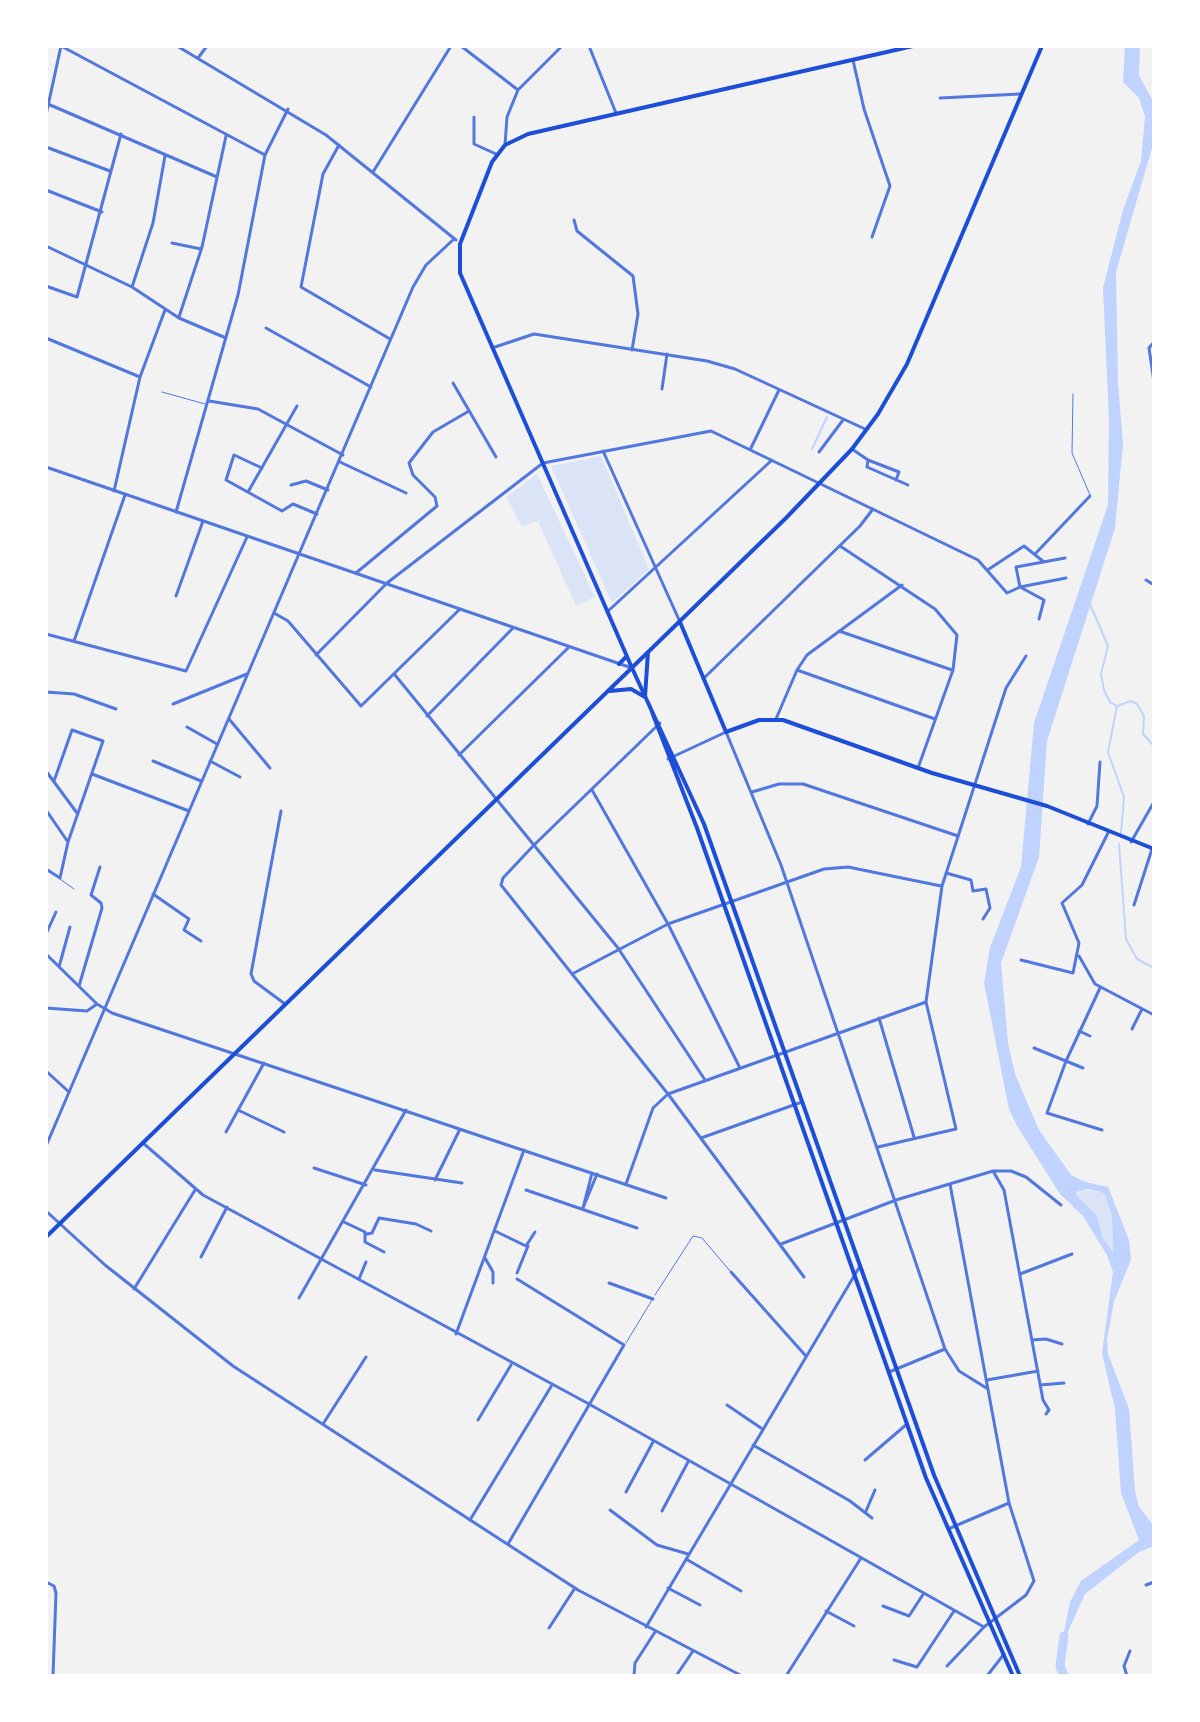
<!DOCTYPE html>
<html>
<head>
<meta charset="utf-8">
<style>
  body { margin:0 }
  #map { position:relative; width:1200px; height:1722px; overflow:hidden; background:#f2f2f2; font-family:"Titillium Web",sans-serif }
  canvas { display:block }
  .frame { position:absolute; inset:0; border:48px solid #fff; pointer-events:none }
</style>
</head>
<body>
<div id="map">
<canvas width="1200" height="1722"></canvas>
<div class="frame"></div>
</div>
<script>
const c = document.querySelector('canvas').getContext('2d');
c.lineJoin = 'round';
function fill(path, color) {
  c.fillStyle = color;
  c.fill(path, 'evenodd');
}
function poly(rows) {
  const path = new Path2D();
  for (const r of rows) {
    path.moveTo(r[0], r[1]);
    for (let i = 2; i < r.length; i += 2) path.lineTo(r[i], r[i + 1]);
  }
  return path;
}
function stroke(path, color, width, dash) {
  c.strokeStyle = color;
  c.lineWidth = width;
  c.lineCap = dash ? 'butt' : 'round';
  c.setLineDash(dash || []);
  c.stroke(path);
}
fill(poly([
  [601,456,649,569,612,603,551,466],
  [537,474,595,597,576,606,538,521,522,527,506,497],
  [1081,1190,1102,1192,1106,1197,1112,1216,1113,1253,1103,1238,1097,1216,1077,1196]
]), '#dbe4f7');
fill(poly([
  [1125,46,1140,46,1139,75,1154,103,1154,141,1116,272,1118,383,1123,444,1115,528,1047,741,1039,857,1001,963,1008,1043,1015,1074,1039,1130,1071,1175,1085,1182,1108,1187,1129,1240,1131,1260,1114,1301,1107,1340,1108,1354,1129,1409,1135,1491,1139,1507,1154,1526,1154,1546,1139,1552,1085,1594,1061,1647,1070,1602,1081,1581,1139,1540,1121,1493,1115,1409,1102,1353,1113,1272,1107,1255,1083,1216,1060,1194,1017,1126,1009,1109,984,983,990,948,1021,867,1034,723,1108,505,1109,419,1103,288,1123,210,1141,161,1145,116,1139,98,1123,82],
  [1087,1189,1102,1192,1106,1197,1112,1216,1113,1252,1103,1238,1097,1216,1077,1196,1077,1192]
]), '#bfd3fe');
stroke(poly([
  [812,449,827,417],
  [1089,602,1108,646,1101,674,1104,690,1110,702,1117,706,1131,701,1137,704,1144,716,1143,734,1154,746],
  [1117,706,1108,752,1124,797,1121,833],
  [1119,844,1126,939,1137,959,1154,968]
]), '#bfd3fe', 2);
stroke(poly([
  [1064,1676,1060,1666,1064,1636]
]), '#bfd3fe', 9);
stroke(poly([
  [162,392,205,404],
  [1073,394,1072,453,1090,495],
  [60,879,74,889],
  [655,1295,693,1236,702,1238,730,1271],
  [626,1343,652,1300]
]), '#5277de', 1);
stroke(poly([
  [61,46,265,155],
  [461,46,518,90],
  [198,58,207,46],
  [853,60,864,109,890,186,872,237],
  [940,98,1020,94],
  [48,104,217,177],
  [46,115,61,46],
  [474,117,474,144,496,154],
  [339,145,323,174,301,287,390,339],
  [505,145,507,117,518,90,562,46],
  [46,147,110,171],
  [373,172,451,46],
  [46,190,102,212],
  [574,220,577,231,633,276,638,314,632,350],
  [172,243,201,249],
  [46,246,132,287,179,318,226,338],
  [46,286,77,297,121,134],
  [132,287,153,223,165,156],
  [179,317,202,247,226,136],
  [266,328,371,387],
  [46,338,140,377],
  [1154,342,1149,348,1154,382],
  [453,383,496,457],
  [662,389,667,354],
  [209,401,258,409,343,455],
  [751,448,779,390],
  [852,449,868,460,867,467,908,485],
  [603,451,680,622],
  [819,452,843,420],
  [868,460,899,472,896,480],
  [340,462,406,493],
  [262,468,234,455,226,480,282,511,293,504,317,514],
  [291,485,306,481,328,490],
  [114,491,140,377,165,310],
  [248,492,297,406],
  [176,512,238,295,265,155,288,109],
  [840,546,935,609,957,635,953,670,918,768],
  [1036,553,1090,496],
  [989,569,1024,546,1044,562],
  [356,573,437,506,435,497,413,475,409,463,433,432,469,411],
  [1146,580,1154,585],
  [176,596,203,521],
  [607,612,772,460],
  [274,613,288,621,361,706,460,609],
  [1039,619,1044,600,1020,587,1016,567,1065,558],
  [839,631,952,670],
  [46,634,186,671,247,537],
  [74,641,125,495],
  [316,655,387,583,543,463,711,431,978,560,1007,593,1020,587,1066,578],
  [797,670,935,719],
  [395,675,618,948,705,1080],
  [703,679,860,526,873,509],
  [46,692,74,694,116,709],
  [173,704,247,674],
  [427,716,513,628],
  [229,719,270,768],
  [776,719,797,670,807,655,902,585],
  [660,723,534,845,503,878,501,885,668,1094,804,1277],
  [187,727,217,744],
  [459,755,568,648],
  [668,759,726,732,781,865,945,1349,959,1371,988,1389],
  [153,761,201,781],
  [210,761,240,777],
  [46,771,77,813],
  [92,774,189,811],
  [592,790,668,924,739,1066],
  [752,792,779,784,803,784,958,836],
  [46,810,68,842],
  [281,811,251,974,254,981,285,1004],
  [1088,824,1097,806,1100,762],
  [46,869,60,878,68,842,103,741,72,730,54,781],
  [946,873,971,880,973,891,986,889,990,908,983,919],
  [153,894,189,919,184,930,201,941],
  [1134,905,1152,849],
  [46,934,56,912],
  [46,954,97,1004,112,1013,666,1198],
  [1079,956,1095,984,1154,1015],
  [1021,960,1073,973,1079,943,1062,903,1082,885,1108,833],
  [59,967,70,927],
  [572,974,668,924,824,869,848,867,941,886],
  [79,986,102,908,101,903,91,895,100,867],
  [1100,988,1066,1061,1047,1113,1102,1130],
  [46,1008,87,1011,97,1004],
  [879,1018,914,1137],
  [1132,1029,1142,1009],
  [1079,1031,1090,1036],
  [1034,1048,1083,1068],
  [46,1071,69,1092],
  [238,1110,284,1132],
  [226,1132,264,1063],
  [701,1138,802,1102],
  [143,1143,203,1195,589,1404,984,1627],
  [878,1147,956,1129,926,1002,942,886,1006,688,1026,656],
  [314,1168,366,1185],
  [375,1170,462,1183],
  [993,1171,1004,1190,1043,1400,1049,1410,1046,1414],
  [592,1173,583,1208,597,1174],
  [435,1180,460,1129],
  [626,1184,653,1108,668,1094,926,1002],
  [526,1190,637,1228],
  [344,1222,365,1232,365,1242,384,1252],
  [495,1231,526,1246,535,1232],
  [367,1234,372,1233,379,1218,416,1224,431,1231],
  [781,1244,896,1200,993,1171,1011,1171,1026,1177,1061,1205],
  [201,1257,227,1207],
  [485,1258,493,1272,493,1283],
  [731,1272,805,1355],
  [517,1273,528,1246],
  [1020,1274,1072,1254],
  [359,1279,366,1262],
  [609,1283,653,1299],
  [134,1289,195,1190],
  [299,1298,406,1110],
  [456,1334,524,1150],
  [1032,1340,1046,1339,1062,1344],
  [889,1372,945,1349],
  [987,1380,1038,1371],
  [1040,1385,1064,1383],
  [727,1405,761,1428],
  [478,1420,511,1365],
  [323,1424,366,1357],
  [753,1445,850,1501,872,1518],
  [865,1460,907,1424],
  [626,1492,653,1442],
  [610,1510,657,1545,688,1554],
  [662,1511,688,1462],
  [866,1511,875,1490],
  [470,1520,552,1385],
  [948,1529,1009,1503],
  [508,1544,624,1345,517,1279],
  [686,1559,741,1591],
  [46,1582,54,1586,56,1593,53,1676],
  [1146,1585,1154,1582],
  [668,1588,700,1605],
  [883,1606,909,1616,924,1593],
  [826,1611,854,1626],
  [646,1627,860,1266],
  [549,1628,575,1588],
  [894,1660,917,1667,954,1611],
  [947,1666,984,1627,1026,1595,1034,1581,1009,1503,950,1184],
  [634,1676,635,1663,655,1632],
  [676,1676,693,1651],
  [786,1676,861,1558],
  [987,1676,1004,1654],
  [1127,1676,1124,1666,1130,1651]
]), '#5277de', 3);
stroke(poly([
  [177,46,326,135,456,240],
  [589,46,616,113],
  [492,348,534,334,707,361,735,369,865,429],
  [46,467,632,668],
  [1131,842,1154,802],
  [46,1146,413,287,426,265,454,239],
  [46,1211,105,1265,233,1366,578,1590,742,1676]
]), '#5277de', 3);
stroke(poly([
  [680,622,726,732,759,720,783,720,932,773,1047,806,1154,849],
  [619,664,626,657],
  [632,668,460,273,460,244,492,162,505,145,528,134,913,46]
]), '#1d4ed8', 4);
stroke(poly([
  [632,668,704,824,934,1475,1020,1676],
  [652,712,697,828,926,1478,1013,1676]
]), '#1d4ed8', 4);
stroke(poly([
  [610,691,631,689,645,697],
  [645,697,648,652],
  [46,1237,786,518,852,449,878,414,907,364,1042,46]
]), '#1d4ed8', 4);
</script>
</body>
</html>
